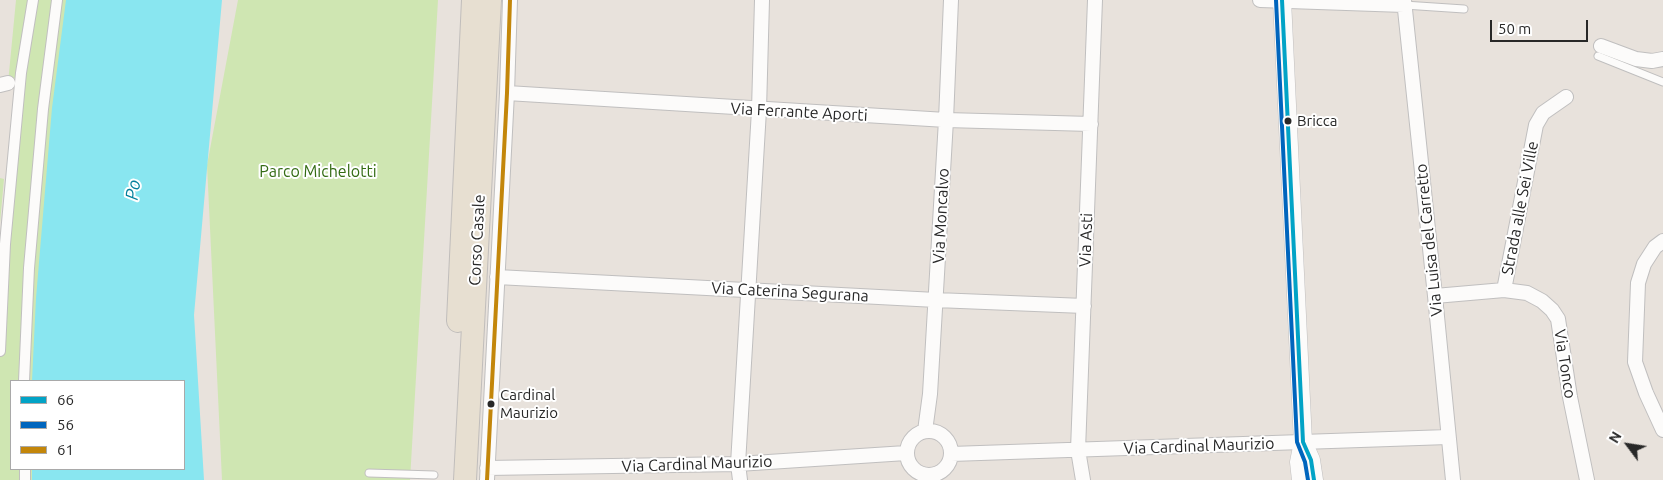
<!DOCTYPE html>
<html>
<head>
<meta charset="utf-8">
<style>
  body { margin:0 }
  #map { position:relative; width:1663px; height:480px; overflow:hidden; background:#e8e2dc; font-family:Ubuntu,sans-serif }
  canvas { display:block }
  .legend { position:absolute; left:10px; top:380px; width:175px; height:90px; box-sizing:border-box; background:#fff; border:1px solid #a9a9a9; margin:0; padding:6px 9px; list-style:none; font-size:15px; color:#282828 }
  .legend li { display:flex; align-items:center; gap:10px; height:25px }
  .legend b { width:25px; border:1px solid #a9a9a9 }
  .north { position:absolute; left:1603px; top:420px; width:50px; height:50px; -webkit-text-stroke:4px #fff; paint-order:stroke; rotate:301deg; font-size:14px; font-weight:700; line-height:20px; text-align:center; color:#282828 }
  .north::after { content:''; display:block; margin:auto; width:18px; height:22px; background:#282828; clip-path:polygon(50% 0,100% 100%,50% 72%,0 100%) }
  .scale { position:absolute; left:1490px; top:20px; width:98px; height:22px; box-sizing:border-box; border:2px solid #282828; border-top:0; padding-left:6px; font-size:15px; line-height:18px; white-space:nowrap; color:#282828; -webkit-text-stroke:4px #fff; paint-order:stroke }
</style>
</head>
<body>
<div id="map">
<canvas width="1663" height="480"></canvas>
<ul class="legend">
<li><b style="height:6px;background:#02a3c6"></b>66</li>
<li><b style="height:6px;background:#0065bd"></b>56</li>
<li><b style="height:6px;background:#c3860a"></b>61</li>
</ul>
<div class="north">N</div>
<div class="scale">50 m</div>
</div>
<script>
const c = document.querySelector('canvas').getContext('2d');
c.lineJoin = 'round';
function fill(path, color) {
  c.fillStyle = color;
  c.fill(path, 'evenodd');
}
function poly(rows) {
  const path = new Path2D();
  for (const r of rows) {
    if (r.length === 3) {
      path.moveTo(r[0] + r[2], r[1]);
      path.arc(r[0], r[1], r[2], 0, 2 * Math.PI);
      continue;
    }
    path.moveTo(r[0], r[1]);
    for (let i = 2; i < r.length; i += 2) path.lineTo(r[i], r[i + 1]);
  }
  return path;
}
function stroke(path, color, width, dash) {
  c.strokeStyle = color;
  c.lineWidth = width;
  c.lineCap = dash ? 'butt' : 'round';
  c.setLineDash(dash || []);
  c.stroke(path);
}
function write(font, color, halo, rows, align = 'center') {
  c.font = font + ' Ubuntu,sans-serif';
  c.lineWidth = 4;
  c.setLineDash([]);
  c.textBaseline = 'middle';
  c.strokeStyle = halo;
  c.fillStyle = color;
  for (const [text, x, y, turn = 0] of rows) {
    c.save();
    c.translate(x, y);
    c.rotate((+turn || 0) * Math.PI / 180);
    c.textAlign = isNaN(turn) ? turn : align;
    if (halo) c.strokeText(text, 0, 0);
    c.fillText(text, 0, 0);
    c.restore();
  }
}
fill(poly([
  [16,0,31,0,20,74,8,83],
  [33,0,83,0,52,381,11,381,11,469,48,469,47,480,0,480,0,351,5,244],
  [238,0,438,0,410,480,222,480,207,165],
  [0,178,4,179,0,223]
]), '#cfe6b2');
fill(poly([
  [66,0,222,0,194,315,204,480,32,480,32,469,184,469,184,381,32,381,36,298,52,108]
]), '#89e6f0');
const service = poly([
  [1404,5,1464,9],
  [1598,56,1663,82],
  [369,473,434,475]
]);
const pedestrian = poly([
  [0,351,5,244,21,73,33,0],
  [24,381,29,268,43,109,57,0],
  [25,469,25,480]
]);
const minor = poly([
  [1260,0,1404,5],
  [1404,0,1435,296,1453,480],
  [1601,46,1636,59,1652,61,1663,59],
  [0,85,8,83],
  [507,93,946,120,1091,124],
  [1663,241,1655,247,1644,264,1638,283,1635,362,1646,393,1663,430],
  [497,277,936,300,1084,306],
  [1504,290,1536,125,1543,113,1566,97],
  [1435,296,1504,290,1527,293,1542,301,1552,310,1558,319,1570,397,1587,480],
  [929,453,22],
  [925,431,930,394,946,120,951,0],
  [951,454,1448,437],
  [487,468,738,464,906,453],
  [487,480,507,93,510,0],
  [740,480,738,464,759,110,762,0],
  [1083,480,1078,450,1095,0]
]);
const tertiary = poly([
  [1282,0,1303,442,1299,462,1301,480],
  [1303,442,1311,460,1314,480]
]);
const primary = poly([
  [458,321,473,0],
  [465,480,490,0]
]);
stroke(service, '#c0bfbf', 9);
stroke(pedestrian, '#c0bfbf', 12);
stroke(minor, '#c0bfbf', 16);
stroke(tertiary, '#c0bfbf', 19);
stroke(primary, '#c0bdbb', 24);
stroke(service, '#fcfbfa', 7);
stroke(pedestrian, '#fcfbfa', 10);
stroke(minor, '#fcfbfa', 14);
stroke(tertiary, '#fcfbfa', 18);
stroke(primary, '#e7dfd1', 22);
stroke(poly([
  [1282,0,1303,442,1311,460,1314,480]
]), '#02a3c6', 4);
stroke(poly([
  [1276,0,1297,442,1305,462,1308,480]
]), '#0065bd', 4);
stroke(poly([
  [487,480,507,93,510,0]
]), '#c3860a', 4);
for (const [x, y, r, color] of [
  [1288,121,4.5,"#282828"],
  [491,404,4.5,"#282828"]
]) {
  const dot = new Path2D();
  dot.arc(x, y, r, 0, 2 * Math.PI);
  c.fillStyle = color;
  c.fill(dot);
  stroke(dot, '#fff', 2);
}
write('15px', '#282828', '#fff', [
  ["Bricca",1297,121],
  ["Cardinal",500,395],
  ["Maurizio",500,413]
], 'left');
write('16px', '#282828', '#fff', [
  ["Via Ferrante Aporti",799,112,3],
  ["Strada alle Sei Ville",1520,208,-79],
  ["Via Moncalvo",941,216,-87],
  ["Corso Casale",477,240,-87],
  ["Via Asti",1086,240,-88],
  ["Via Luisa del Carretto",1429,240,-96],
  ["Via Caterina Segurana",790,292,3],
  ["Via Tonco",1565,364,81],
  ["Via Cardinal Maurizio",1199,446,-2],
  ["Via Cardinal Maurizio",697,464,-2]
]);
write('16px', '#336b13', '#fff', [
  ["Parco Michelotti",318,172]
]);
write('italic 18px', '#027f9c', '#fff', [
  ["Po",133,190,-82]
]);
</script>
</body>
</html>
